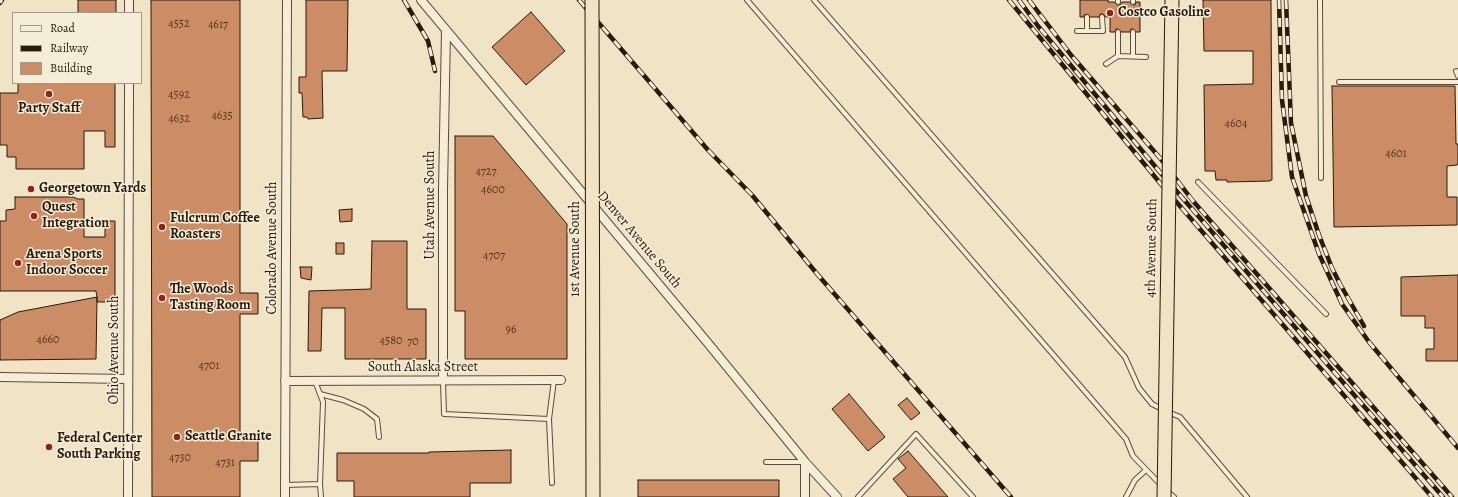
<!DOCTYPE html>
<html>
<head>
<meta charset="utf-8">
<style>
  body { margin:0 }
  #map { position:relative; width:1458px; height:497px; overflow:hidden; background:#f1e3c5; font-family:Alegreya,serif }
  canvas { display:block }
  .legend { position:absolute; left:12px; top:12px; width:130px; height:72px; box-sizing:border-box; background:#f6edd9; border:1px solid #a49987; margin:0; padding:5px 7px; list-style:none; font-size:12px; color:#291a0c }
  .legend li { display:flex; align-items:center; gap:8px; height:20px }
  .legend b { width:20px; border:1px solid #a49987 }
</style>
</head>
<body>
<div id="map">
<canvas width="1458" height="497"></canvas>
<ul class="legend">
<li><b style="height:5px;background:#f6edd9"></b>Road</li>
<li><b style="height:5px;background:#291a0c"></b>Railway</li>
<li><b style="height:11px;background:#cc8d66"></b>Building</li>
</ul>
</div>
<script>
const c = document.querySelector('canvas').getContext('2d');
c.lineJoin = 'round';
function fill(path, color) {
  c.fillStyle = color;
  c.fill(path, 'evenodd');
}
function poly(rows) {
  const path = new Path2D();
  for (const r of rows) {
    path.moveTo(r[0], r[1]);
    for (let i = 2; i < r.length; i += 2) path.lineTo(r[i], r[i + 1]);
  }
  return path;
}
function stroke(path, color, width, dash) {
  c.strokeStyle = color;
  c.lineWidth = width;
  c.lineCap = dash ? 'butt' : 'round';
  c.setLineDash(dash || []);
  c.stroke(path);
}
function write(font, color, halo, rows, align = 'center') {
  c.font = font + ' Alegreya,serif';
  c.lineWidth = 3;
  c.setLineDash([]);
  c.textBaseline = 'middle';
  c.strokeStyle = halo;
  c.fillStyle = color;
  for (const [text, x, y, turn = 0] of rows) {
    c.save();
    c.translate(x, y);
    c.rotate((+turn || 0) * Math.PI / 180);
    c.textAlign = isNaN(turn) ? turn : align;
    if (halo) c.strokeText(text, 0, 0);
    c.fillText(text, 0, 0);
    c.restore();
  }
}
const building = poly([
  [78,0,116,0,116,13,78,13,78,0],
  [151,0,240,0,240,293,258,293,258,314,240,314,240,440,258,440,258,461,240,461,240,497,152,497,151,0],
  [306,0,348,0,347,71,322,71,323,118,308,119,307,117,303,117,302,93,299,93,299,77,306,77,306,0],
  [1080,0,1108,0,1108,2,1114,2,1118,5,1120,5,1122,2,1130,2,1133,5,1135,5,1136,2,1140,2,1140,32,1136,32,1133,29,1131,29,1130,32,1121,32,1118,29,1116,29,1115,32,1110,32,1110,17,1106,17,1103,14,1100,14,1099,17,1090,17,1087,14,1084,15,1084,17,1080,17,1080,0],
  [1203,0,1271,0,1272,180,1270,180,1270,181,1227,182,1227,180,1216,180,1215,171,1205,171,1204,85,1253,84,1253,51,1204,51,1203,0],
  [531,12,565,51,526,85,492,47,531,12],
  [18,83,115,83,115,147,105,147,105,131,84,131,84,169,16,169,16,157,7,157,7,145,0,145,0,93,18,93,18,83],
  [1332,86,1455,86,1456,144,1458,144,1458,164,1457,164,1457,165,1447,166,1447,197,1457,197,1457,225,1334,227,1332,86],
  [455,136,493,136,567,224,567,359,465,359,465,311,455,311,455,136],
  [15,197,73,197,78,199,84,199,84,237,105,237,105,221,115,221,115,302,97,302,97,297,96,359,0,360,0,320,18,312,97,297,96,291,0,291,0,221,6,221,6,210,15,209,15,197],
  [352,209,352,221,340,222,339,210,352,209],
  [372,241,407,241,407,309,426,309,426,359,345,359,345,308,322,308,321,351,308,351,309,291,371,289,372,241],
  [336,243,344,243,344,254,336,254,336,243],
  [300,267,312,267,311,280,301,278,300,267],
  [1458,275,1458,361,1426,361,1426,349,1434,349,1434,328,1425,328,1425,316,1401,316,1401,277,1458,275],
  [849,394,885,437,868,451,832,409,849,394],
  [907,398,920,413,911,420,898,405,907,398],
  [511,450,511,483,470,483,470,497,354,497,354,481,337,481,337,453,429,453,429,452,511,450],
  [908,451,948,497,908,497,893,479,906,468,898,459,908,451],
  [638,480,779,480,779,497,638,497,638,480]
]);
fill(building, '#cc8d66');
stroke(building, '#291a0c', 1);
const service = poly([
  [747,0,1126,439,1133,456,1162,486],
  [814,0,1125,357,1139,388,1152,404,1162,409],
  [1118,0,1118,2],
  [1133,0,1133,2],
  [1320,0,1321,178],
  [1087,17,1087,31],
  [1077,31,1103,31,1102,17],
  [1118,32,1118,56],
  [1133,32,1133,56],
  [1106,64,1118,56,1146,57],
  [1456,71,1458,76],
  [1339,82,1458,82],
  [1198,182,1326,314],
  [315,381,323,402,320,484],
  [443,381,444,414,549,419,554,380],
  [320,394,343,400,364,409,377,419,379,437],
  [1168,412,1180,417,1247,497],
  [549,419,552,483],
  [766,462,803,462],
  [285,485,320,484,321,497],
  [1168,492,1174,497],
  [858,497,916,434,973,497],
  [1126,497,1135,480,1146,470]
]);
const minor = poly([
  [129,0,129,13],
  [421,0,707,342,805,462,837,497],
  [0,377,127,379],
  [443,380,443,189,446,31],
  [285,381,561,380],
  [805,462,805,497],
  [128,497,129,83],
  [285,497,287,0]
]);
stroke(service, '#5b4c3a', 6);
stroke(minor, '#5b4c3a', 10);
stroke(service, '#f6edd9', 4);
stroke(minor, '#f6edd9', 8);
const rail = poly([
  [404,0,428,41,435,71],
  [579,0,708,150,752,195,818,275,1011,497],
  [1009,0,1160,183,1432,497],
  [1019,0,1038,26,1159,171,1443,497],
  [1029,0,1071,55,1160,158,1193,201,1452,497],
  [1279,0,1282,100,1292,177,1319,254,1342,304,1369,342,1458,448],
  [1286,0,1291,123,1306,196,1319,235,1332,268,1340,284,1364,326],
  [0,3,2,0]
]);
stroke(rail, '#291a0c', 4.5);
stroke(rail, '#f6edd9', 3, [9]);
const primaryBridge = poly([
  [592,0,593,497],
  [1164,497,1172,0]
]);
stroke(primaryBridge, '#291a0c', 15, []);
stroke(primaryBridge, '#f1e3c5', 13);
for (const [x, y, r, color] of [
  [1110,13,4,"#8f2418"],
  [49,94,4,"#8f2418"],
  [31,189,4,"#8f2418"],
  [34,216,4,"#8f2418"],
  [162,227,4,"#8f2418"],
  [18,263,4,"#8f2418"],
  [162,298,4,"#8f2418"],
  [177,437,4,"#8f2418"],
  [49,447,4,"#8f2418"]
]) {
  const dot = new Path2D();
  dot.arc(x, y, r, 0, 2 * Math.PI);
  c.fillStyle = color;
  c.fill(dot);
  stroke(dot, '#f6edd9', 1.5);
}
write('12px', '#523722', null, [
  ["4552",179,24],
  ["4617",218,25],
  ["4592",179,95],
  ["4635",222,116],
  ["4632",179,119],
  ["4604",1236,124],
  ["4601",1396,154],
  ["4727",486,172],
  ["4600",493,190],
  ["4707",494,256],
  ["96",511,330],
  ["4660",48,340],
  ["4580",391,341],
  ["70",413,342],
  ["4701",209,366],
  ["4730",180,458],
  ["4731",225,463]
]);
write('bold 14px', '#291a0c', '#f6edd9', [
  ["Costco Gasoline",1118,13],
  ["Party Staff",49,109,"center"],
  ["Georgetown Yards",39,189],
  ["Quest",42,208],
  ["Integration",42,224],
  ["Fulcrum Coffee",170,219],
  ["Roasters",170,235],
  ["Arena Sports",26,255],
  ["Indoor Soccer",26,271],
  ["The Woods",170,290],
  ["Tasting Room",170,306],
  ["Seattle Granite",185,437],
  ["Federal Center",57,439],
  ["South Parking",57,455]
], 'left');
write('14px', '#291a0c', '#f6edd9', [
  ["Utah Avenue South",431,205,-90],
  ["Denver Avenue South",639,240,50],
  ["Colorado Avenue South",273,248,-90],
  ["4th Avenue South",1152,248,-89],
  ["1st Avenue South",576,249,-90],
  ["Ohio Avenue South",115,350,-90],
  ["South Alaska Street",423,368]
]);
</script>
</body>
</html>
